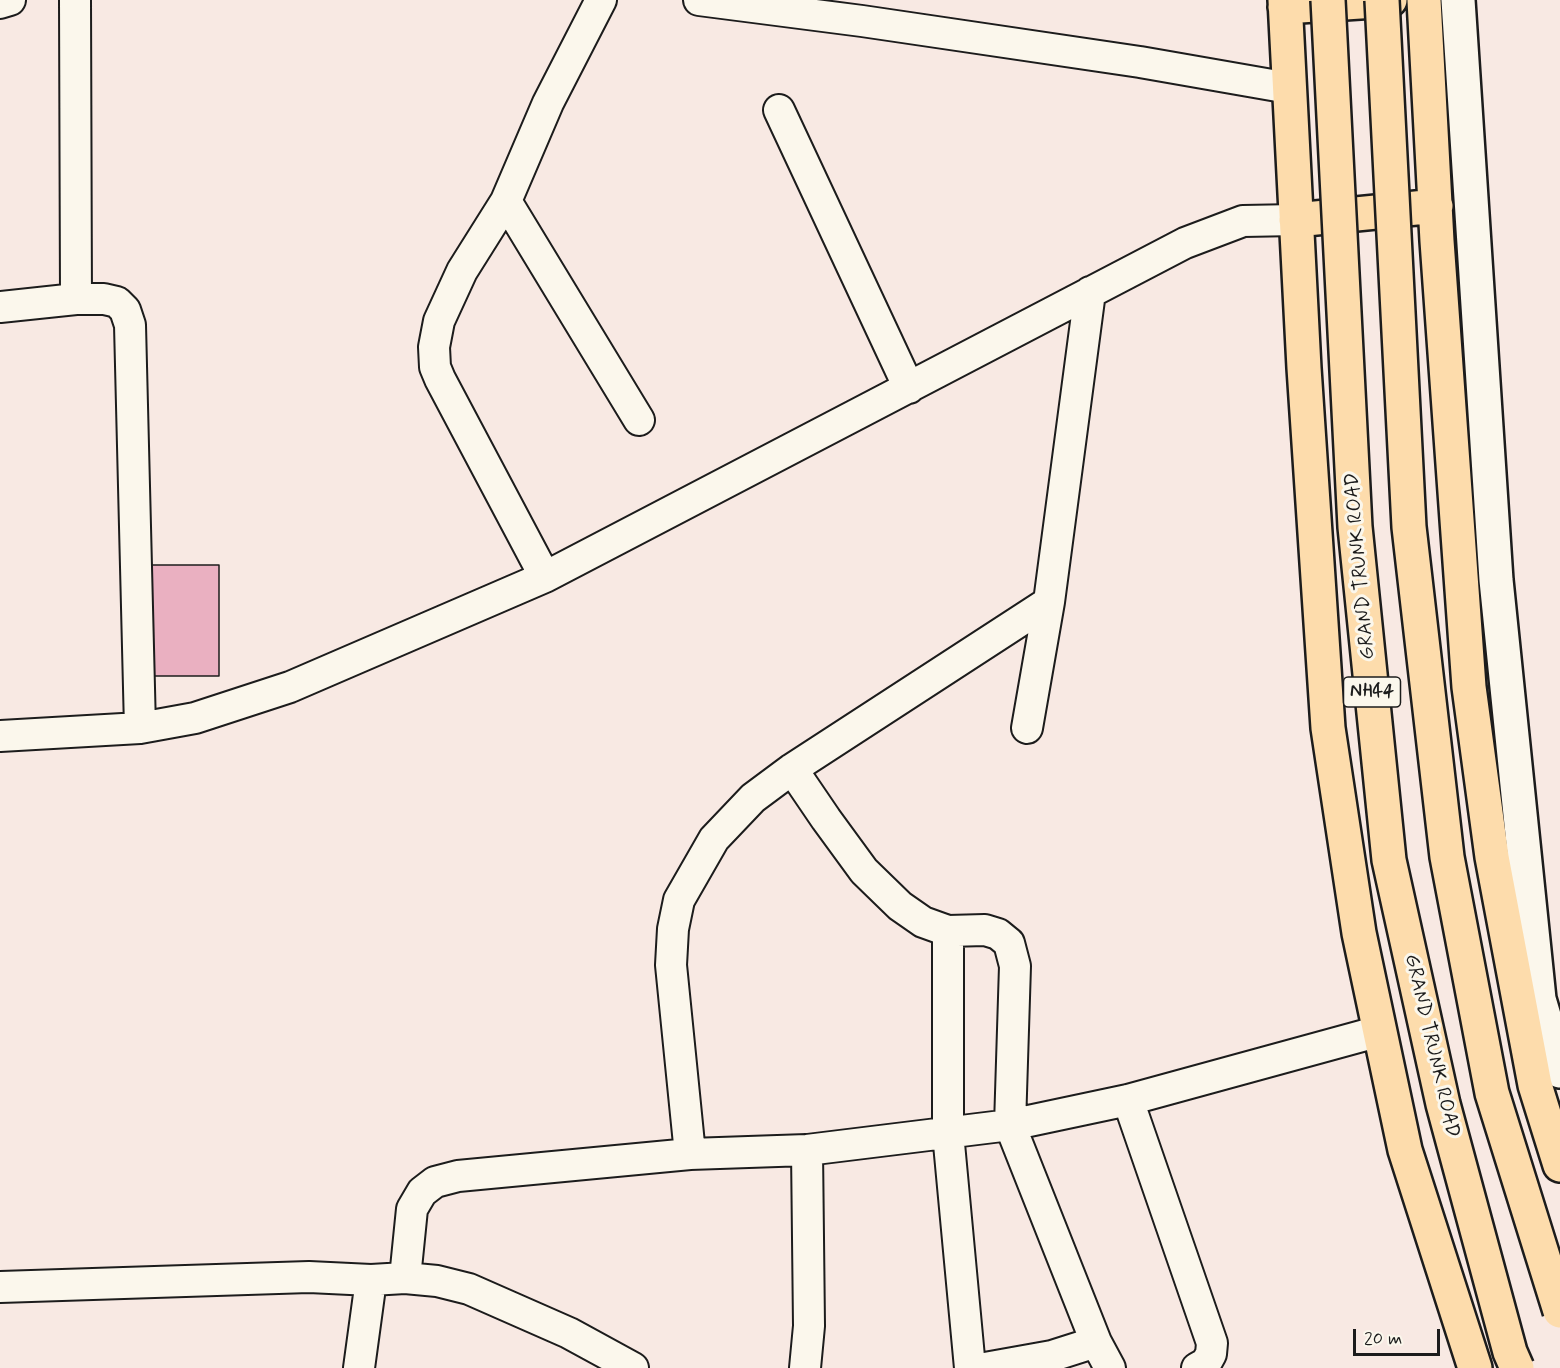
<!DOCTYPE html>
<html>
<head>
<meta charset="utf-8">
<style>
  body { margin:0 }
  #map { position:relative; width:1560px; height:1368px; overflow:hidden; background:#f8e9e3; font-family:Mynerve,sans-serif }
  canvas { display:block }
  .scale { position:absolute; left:1353px; top:1329px; width:87px; height:27px; box-sizing:border-box; border:3px solid #1c1c1c; border-top:0; padding-left:8px; font-size:18px; line-height:21px; white-space:nowrap; color:#1c1c1c; -webkit-text-stroke:4px #fbf7ec; paint-order:stroke }
</style>
</head>
<body>
<div id="map">
<canvas width="1560" height="1368"></canvas>
<div class="scale">20 m</div>
</div>
<script>
const c = document.querySelector('canvas').getContext('2d');
c.lineJoin = 'round';
function fill(path, color) {
  c.fillStyle = color;
  c.fill(path, 'evenodd');
}
function poly(rows) {
  const path = new Path2D();
  for (const r of rows) {
    path.moveTo(r[0], r[1]);
    for (let i = 2; i < r.length; i += 2) path.lineTo(r[i], r[i + 1]);
  }
  return path;
}
function stroke(path, color, width, dash) {
  c.strokeStyle = color;
  c.lineWidth = width;
  c.lineCap = dash ? 'butt' : 'round';
  c.setLineDash(dash || []);
  c.stroke(path);
}
function write(font, color, halo, rows, align = 'center') {
  c.font = font + ' Mynerve,sans-serif';
  c.lineWidth = 6;
  c.setLineDash([]);
  c.textBaseline = 'middle';
  c.strokeStyle = halo;
  c.fillStyle = color;
  for (const [text, x, y, turn = 0] of rows) {
    c.save();
    c.translate(x, y);
    c.rotate((+turn || 0) * Math.PI / 180);
    c.textAlign = isNaN(turn) ? turn : align;
    if (halo) c.strokeText(text, 0, 0);
    c.fillText(text, 0, 0);
    c.restore();
  }
}
const building = poly([
  [138,565,219,565,219,676,138,676,138,565]
]);
fill(building, '#eab0c1');
stroke(building, '#1c1c1c', 1.5);
const street = poly([
  [75,0,76,299],
  [699,0,862,21,1140,62,1289,88],
  [0,3,10,0],
  [779,110,909,388],
  [506,201,639,420],
  [0,307,76,299,104,299,117,302,125,310,130,325,140,728],
  [545,577,440,379,435,367,434,347,439,321,462,271,506,201,548,103,601,0],
  [1027,728,1049,602,1090,292],
  [0,736,140,728,195,718,290,687,545,577,1185,243,1243,221,1296,220],
  [792,769,826,819,864,871,900,906,923,922,948,931,985,930,998,934,1009,943,1015,966,1010,1125,1096,1342,1110,1368],
  [948,931,948,1133,970,1368],
  [1128,1100,1212,1343,1211,1354,1206,1363,1197,1368],
  [690,1154,671,965,673,929,679,900,714,839,753,798,792,769,1049,602],
  [405,1278,412,1209,422,1192,435,1182,458,1176,690,1154,807,1150,1010,1125,1128,1100,1380,1031],
  [0,1287,309,1277,371,1280,405,1278,437,1281,469,1289,569,1333,633,1368],
  [359,1368,371,1280],
  [805,1368,809,1326,807,1150],
  [985,1368,1052,1356,1096,1342]
]);
const secondary = poly([
  [1458,0,1496,580,1539,999,1560,1071]
]);
const highway = poly([
  [1285,0,1304,368,1328,728,1359,933,1405,1150,1475,1368],
  [1424,0,1437,241,1469,687,1492,857,1535,1085,1560,1165],
  [1285,7,1390,0],
  [1296,220,1436,206]
]);
stroke(street, '#1c1c1c', 34);
stroke(secondary, '#1c1c1c', 38);
stroke(highway, '#1c1c1c', 38);
stroke(street, '#fbf7ec', 30);
stroke(secondary, '#fbf7ec', 33);
stroke(highway, '#fddcac', 33);
const highwayBridge = poly([
  [1328,0,1355,527,1389,860,1443,1104,1510,1352,1517,1368],
  [1382,0,1409,527,1447,857,1492,1093,1560,1311]
]);
stroke(highwayBridge, '#1c1c1c', 38, []);
stroke(highwayBridge, '#fddcac', 33);
for (const [x, y, w] of [
  [1372,692,57]
]) {
  const box = new Path2D();
  box.roundRect(x - w / 2, y - 15, w, 30, 4.5);
  c.fillStyle = '#fbf7ec';
  c.fill(box);
  stroke(box, '#1c1c1c', 1.5);
}
write('bold 18px', '#1c1c1c', null, [
  ["NH44",1372,692]
]);
write('20px', '#1c1c1c', '#fbf7ec', [
  ["GRAND TRUNK ROAD",1361,566,-95],
  ["GRAND TRUNK ROAD",1431,1046,77]
]);
</script>
</body>
</html>
